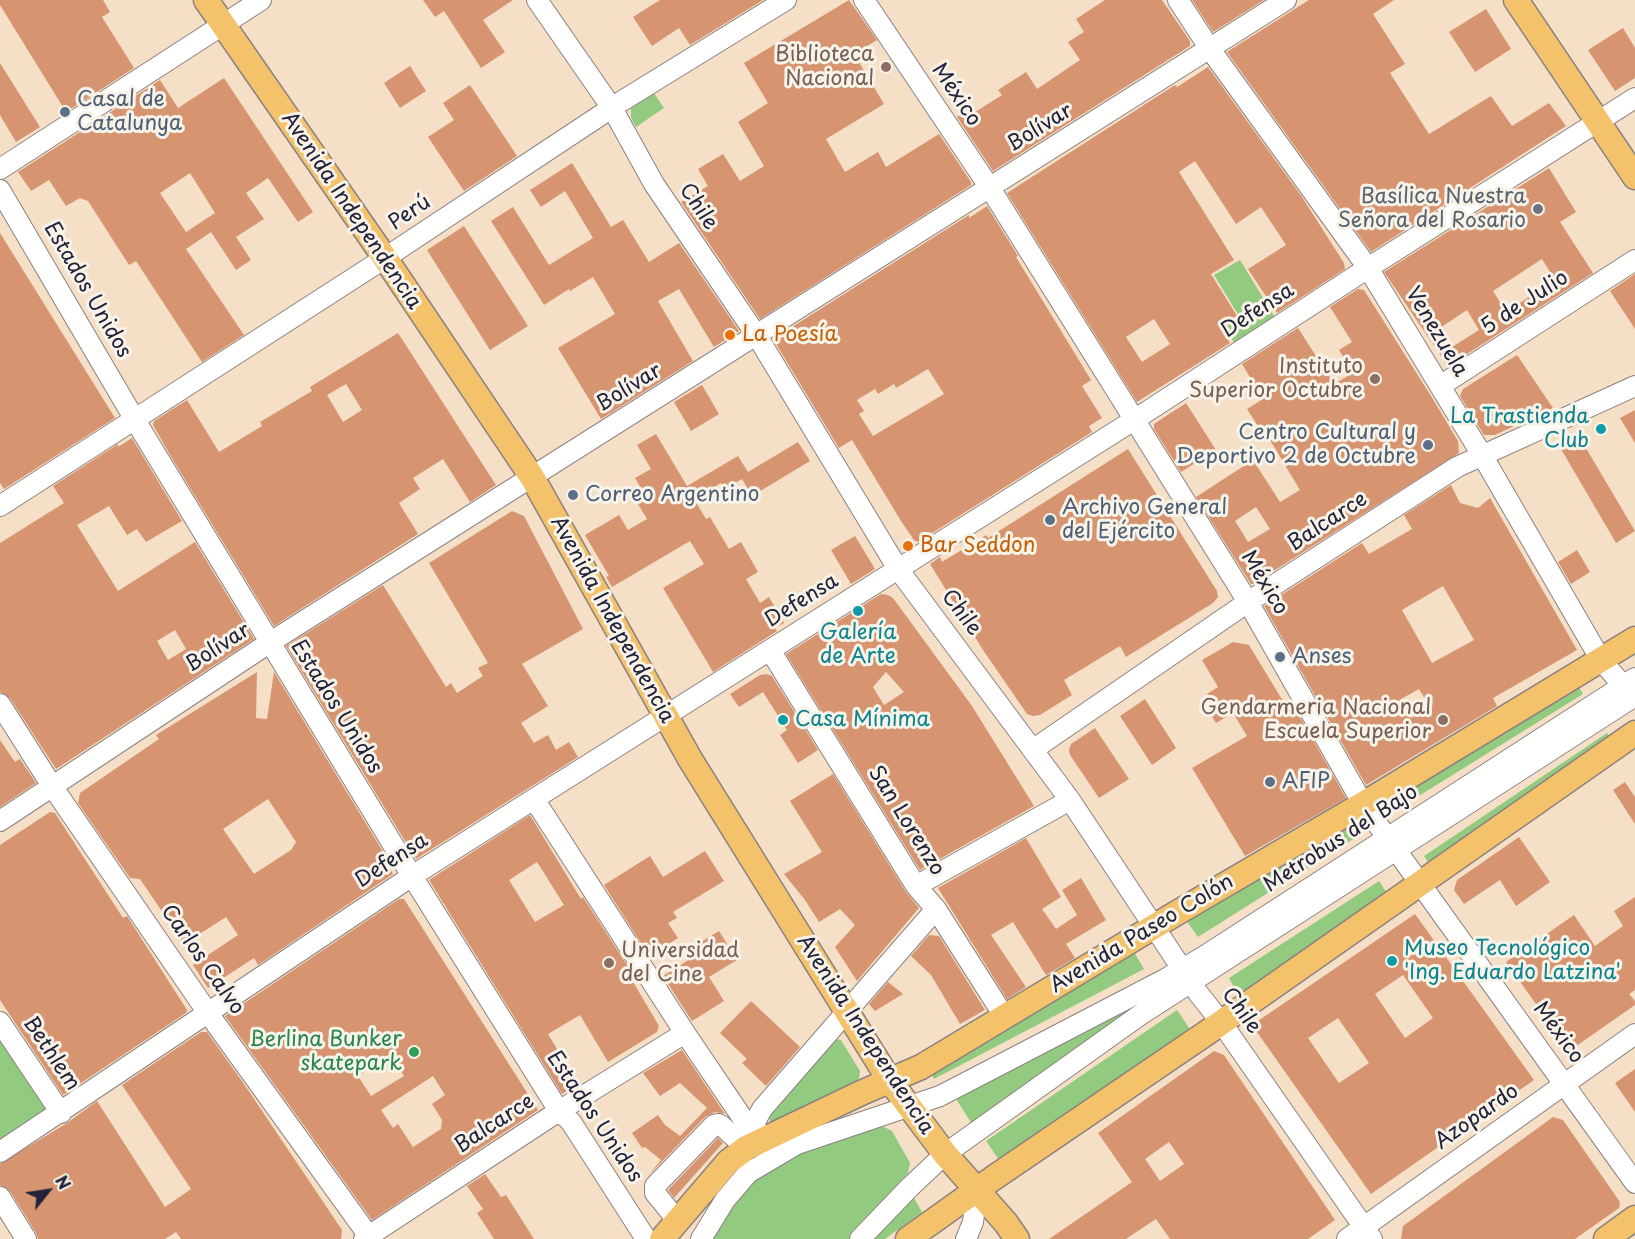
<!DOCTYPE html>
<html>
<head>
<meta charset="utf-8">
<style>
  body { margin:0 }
  #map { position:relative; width:1635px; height:1239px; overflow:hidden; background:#f5e0c7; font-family:"Playpen Sans",sans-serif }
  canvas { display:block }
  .north { position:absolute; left:18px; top:1161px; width:60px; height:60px; -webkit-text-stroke:4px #f7f3e8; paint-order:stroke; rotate:60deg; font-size:16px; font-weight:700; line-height:24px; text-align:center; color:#22223b }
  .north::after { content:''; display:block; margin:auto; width:21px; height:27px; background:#22223b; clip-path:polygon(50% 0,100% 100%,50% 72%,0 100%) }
</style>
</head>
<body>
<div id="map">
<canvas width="1635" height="1239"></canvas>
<div class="north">N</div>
</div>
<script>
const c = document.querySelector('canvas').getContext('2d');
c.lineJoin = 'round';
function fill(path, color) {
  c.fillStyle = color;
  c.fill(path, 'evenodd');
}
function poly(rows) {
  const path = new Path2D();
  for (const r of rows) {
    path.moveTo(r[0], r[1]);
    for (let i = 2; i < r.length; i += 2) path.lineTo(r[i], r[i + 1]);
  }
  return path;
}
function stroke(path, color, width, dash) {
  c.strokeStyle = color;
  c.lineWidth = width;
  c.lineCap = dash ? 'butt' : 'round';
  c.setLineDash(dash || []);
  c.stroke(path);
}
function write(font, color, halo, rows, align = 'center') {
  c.font = font + ' "Playpen Sans",sans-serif';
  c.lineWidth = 6;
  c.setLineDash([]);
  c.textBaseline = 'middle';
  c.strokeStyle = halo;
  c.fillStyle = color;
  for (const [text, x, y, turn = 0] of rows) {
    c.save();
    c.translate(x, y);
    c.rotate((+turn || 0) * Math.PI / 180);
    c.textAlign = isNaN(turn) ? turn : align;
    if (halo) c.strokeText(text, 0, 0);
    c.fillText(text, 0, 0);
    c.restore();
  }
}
fill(poly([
  [654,93,664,108,636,127,631,118,631,108],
  [1240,260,1276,319,1235,344,1223,326,1239,316,1214,275],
  [1578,685,1583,694,1393,812,1385,799],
  [1607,733,1613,741,1431,867,1424,856],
  [1346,824,1355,838,1198,937,1186,920],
  [1379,881,1389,896,1240,999,1229,978],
  [1134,952,1144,969,934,1079,931,1072],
  [1163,989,972,1124,956,1099],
  [1177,1010,1190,1029,999,1160,986,1141],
  [0,1016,49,1101,47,1111,0,1141],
  [832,1038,841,1040,860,1071,859,1078,853,1085,777,1123,771,1122,768,1117],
  [882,1126,892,1131,910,1163,908,1173,849,1239,708,1239,752,1178,802,1147,864,1129],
  [913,1196,922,1212,885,1239,869,1239]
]), '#92cb7f');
fill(poly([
  [0,0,103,0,110,12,102,17,134,68,66,112,0,5],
  [423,0,513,0,483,20,505,52,481,68,444,11,435,17],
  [660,0,763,0,690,45,679,28,652,46,633,17],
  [849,0,877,40,854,54,884,104,826,139,845,172,878,152,886,167,939,134,971,182,971,185,760,319,681,202,708,186,698,169,723,154,740,181,764,166,738,122,768,103,744,63],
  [1105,0,1162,0,1190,41,1190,46,993,171,957,117,968,109,972,114,1002,95,998,90,1026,72,1037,89,1080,60,1068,42,1084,32,1076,19],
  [1192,0,1264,0,1213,32],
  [1309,0,1394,0,1373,14,1405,64,1390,73,1429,134,1491,96,1512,126,1549,103,1566,126,1371,252,1227,52],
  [1486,9,1511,49,1475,72,1449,32],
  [1623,28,1635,48,1635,78,1615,91,1588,50],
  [0,63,40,127,16,142,0,115],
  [410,66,426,91,400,108,384,83],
  [1208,67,1302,197,1344,263,1345,269,1277,313,1248,269,1286,245,1261,207,1236,224,1195,161,1179,172,1234,260,1211,274,1237,316,1220,326,1230,343,1137,402,1007,193,1175,85,1177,87],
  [1154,319,1170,344,1142,362,1126,337],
  [224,78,313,212,298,222,268,178,246,193,264,219,236,237,251,260,236,270,211,232,186,249,244,335,202,362,136,261,129,265,88,201,80,198,66,206,49,180,31,191,18,172,160,80,178,108],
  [190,173,215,213,186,232,160,193],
  [470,85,517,156,464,191,428,137,454,120,443,103],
  [572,163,611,227,623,220,649,262,679,243,739,331,714,347,679,289,658,301,693,361,601,419,558,348,615,314,593,277,570,291,569,289,544,305,491,221,513,207,549,265,593,238,565,191,541,207,530,190],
  [1549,168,1576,212,1560,222,1593,273,1450,365,1447,365,1384,272],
  [1542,259,1555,280,1506,312,1493,291],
  [1467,310,1479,330,1452,347,1440,328],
  [987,206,1018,256,1016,257,1091,380,1082,386,1102,418,1089,426,1092,432,918,542,914,540,901,521,852,440,839,448,773,339,969,215,969,218],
  [928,369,944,394,873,436,859,414,864,411,857,400,875,389,878,394,894,384,896,388],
  [464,226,528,326,490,350,427,250],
  [0,233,115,418,4,489,0,483],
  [1635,274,1635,329,1610,291],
  [1358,289,1364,290,1431,396,1458,441,1459,453,1253,584,1251,584,1196,497,1253,460,1280,502,1300,490,1264,430,1262,432,1247,409,1263,399,1242,364,1298,328,1334,384,1353,373,1339,350,1352,342,1330,307],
  [1256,507,1270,529,1248,542,1235,521],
  [398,333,496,485,470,502,443,459,413,478,420,489,399,503,418,534,274,626,170,455,153,425,154,421,187,400,219,452,262,426,260,422,312,391,310,387],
  [346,384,362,410,343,422,327,395],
  [1517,355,1553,408,1495,435,1484,435,1460,396,1463,389],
  [702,385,719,414,691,431,674,402],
  [1186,403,1216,450,1181,472,1154,429,1154,424],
  [1635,410,1635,443,1620,418],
  [656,434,687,486,738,456,748,472,798,442,810,461,752,496,742,479,725,489,721,483,694,499,706,519,710,517,729,549,741,542,758,572,746,579,760,603,769,597,784,623,775,628,777,631,713,672,663,588,704,564,690,541,612,587,606,577,609,576,585,535,619,515,628,530,647,519,638,504,643,501,641,497,645,495,635,478,651,469,637,445],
  [132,438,182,521,146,542,137,529,127,535,109,506,77,525,118,591,195,542,254,639,56,769,10,698,0,692,0,543,64,503,53,486,118,444,118,447],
  [175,630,186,649,168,660,157,641],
  [1580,438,1635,531,1616,543,1561,449],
  [1128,449,1217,591,1218,597,1213,603,1126,657,1120,646,1064,680,1072,695,1040,715,1033,716,1027,714,983,650,930,564,940,557,942,562,986,535,988,538],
  [1451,485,1460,503,1478,508,1490,498,1577,650,1493,698,1497,706,1366,785,1264,606,1362,543,1369,554,1412,529,1404,515],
  [1443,586,1474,640,1432,663,1402,610],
  [1419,689,1430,707,1411,718,1401,699],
  [512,511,524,516,583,629,522,664,548,706,521,723,534,743,548,735,556,750,569,742,578,757,416,859,286,646,383,585,446,687,451,683,457,693,483,676,478,668,488,663,429,563],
  [855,536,875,569,851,584,831,550],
  [1577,550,1590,572,1571,584,1558,562],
  [881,594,888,595,893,598,972,706,1034,806,920,870,786,654],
  [886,672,904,692,884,705,873,687],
  [1233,642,1249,645,1289,711,1295,708,1346,798,1245,856,1192,768,1247,736,1233,713,1216,723,1210,713,1216,710,1207,694,1218,687,1202,660],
  [257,672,256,718,267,719,274,672,385,855,381,854,393,874,258,965,254,958,208,988,193,965,238,935,226,917,184,944,140,879,130,878,78,803,80,793,159,739,156,735],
  [268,799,296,842,291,850,254,874,223,829],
  [766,674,772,676,818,750,798,763,780,735,787,730,763,692,739,707,730,694,760,675],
  [1145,699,1176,748,1152,765,1120,716],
  [1095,728,1129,779,1099,798,1070,755,1069,750,1071,744],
  [0,740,15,762,20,759,36,783,0,807],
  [833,774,906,892,919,908,857,981,835,947,855,925,840,909,819,922,805,900,784,874,822,852,790,801],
  [1625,782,1635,797,1635,824,1613,790],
  [50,812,55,813,123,918,127,916,187,1010,186,1013,63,1095,0,1000,0,845],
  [530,815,581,899,583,897,629,968,626,970,659,1026,657,1032,608,1062,580,1015,548,1034,578,1084,562,1094,429,880],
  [537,862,564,905,535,922,509,880],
  [1519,837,1550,882,1516,906,1500,880,1464,904,1454,890,1457,880],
  [1026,838,1061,897,1042,909,1056,929,1077,915,1062,890,1081,878,1106,920,1066,944,1075,958,1046,975,1013,922,991,935,1026,987,1007,999,938,888],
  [705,851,724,881,673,912,677,918,668,923,678,938,649,956,604,885,650,856,663,877],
  [1635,897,1635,990,1629,994,1635,1001,1635,1005,1572,1049,1566,1046,1506,962,1574,915,1595,946,1623,926,1614,911],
  [399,899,404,899,538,1110,372,1220,225,1016],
  [390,1054,404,1076,371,1096,358,1076],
  [433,1076,445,1095,432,1104,442,1120,441,1129,413,1147,398,1124,393,1128,381,1110],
  [1415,914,1534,1080,1371,1194,1252,1025],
  [1403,975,1433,1018,1405,1038,1375,994],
  [1338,1018,1369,1063,1339,1083,1308,1038],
  [719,931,737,960,709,977,724,1001,692,1021,663,976,690,959,686,951],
  [929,935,939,936,985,1010,960,1024,931,975,911,956],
  [888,982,903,994,875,1011,869,1004],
  [751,1001,800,1047,766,1086,742,1063,747,1059,720,1033],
  [201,1032,207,1032,244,1084,342,1230,341,1239,181,1239,176,1232,165,1239,38,1239,36,1233,10,1191,0,1185,0,1164,67,1123,97,1101,165,1207,191,1189,122,1085],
  [682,1050,725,1114,715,1112,705,1117,648,1176,661,1160,645,1147,642,1148,632,1133,658,1115,665,1125,680,1136,707,1108,680,1083,660,1096,643,1073],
  [1214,1051,1224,1055,1335,1220,1308,1239,1170,1239,1156,1219,1126,1239,1049,1239,1132,1182,1098,1133],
  [1169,1142,1184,1164,1160,1181,1145,1159],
  [1635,1069,1635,1112,1615,1083],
  [1553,1117,1563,1120,1620,1202,1619,1208,1575,1239,1401,1239,1403,1226],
  [718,1138,723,1143,674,1198,668,1190],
  [485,1174,501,1197,506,1195,534,1239,494,1239,477,1213,483,1209,467,1186]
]), '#d69471');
const minor = poly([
  [537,0,612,108,654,184,757,336,898,569,1070,800,1198,993,1221,1022,1372,1239],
  [864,0,990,188,1248,602,1363,804,1635,1183],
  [1178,0,1210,49,1368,268,1482,455,1601,660,1631,695],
  [0,169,261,0],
  [0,190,135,420,412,876,559,1111,571,1122,646,1239],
  [1440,386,1635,260],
  [0,506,385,258,622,101,786,0],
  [770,650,916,886,936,909,1004,1016],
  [0,704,52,786,208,1013,371,1239],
  [1034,749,1248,602,1457,467,1635,386],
  [534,799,685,1033,758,1141],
  [0,821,269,643,1286,0],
  [916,886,1070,800],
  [0,1022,61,1113],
  [758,1141,755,1122,762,1109,936,909],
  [0,1152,412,876,1134,420,1368,268,1635,98],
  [0,1197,26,1239],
  [677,1220,655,1193,655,1186,714,1125,718,1124,722,1126,746,1148],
  [364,1239,559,1111,685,1033],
  [701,1239,725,1200,748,1173,797,1144,940,1096,1167,978,1203,957,1635,678],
  [860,1239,910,1187,945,1154,1140,1015,1635,696],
  [966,1239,973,1222,977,1190],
  [1347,1239,1635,1034]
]);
const major = poly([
  [206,0,385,258,532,477,690,759,890,1081,945,1154,1006,1223,1017,1239],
  [1516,0,1635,177],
  [662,1239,728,1162,746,1148,861,1093,921,1067,1175,914,1375,797,1635,639],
  [908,1239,992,1179,1205,1034,1635,733],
  [1606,1239,1635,1218]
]);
stroke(minor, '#8c8181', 22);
stroke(major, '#8c8181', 27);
stroke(minor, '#fff', 20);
stroke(major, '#f3c26a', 24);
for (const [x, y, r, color] of [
  [886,67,6,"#8d6e63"],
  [65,112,6,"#5c6f8a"],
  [1538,209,6,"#6b7280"],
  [730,335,6,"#e8710a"],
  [1375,379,6,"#8d6e63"],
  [1601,429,6,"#0f9aa8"],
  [1428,445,6,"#5c6f8a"],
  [573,495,6,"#5c6f8a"],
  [1050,520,6,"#5c6f8a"],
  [908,546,6,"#e8710a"],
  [858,611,6,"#0f9aa8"],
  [1280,657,6,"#5c6f8a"],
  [783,720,6,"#0f9aa8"],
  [1443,720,6,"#8d6e63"],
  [1270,782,6,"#5c6f8a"],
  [1392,961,6,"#0f9aa8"],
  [609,963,6,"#8d6e63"],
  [414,1052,6,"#2e9e5b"]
]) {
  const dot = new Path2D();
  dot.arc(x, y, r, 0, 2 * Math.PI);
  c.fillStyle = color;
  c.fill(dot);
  stroke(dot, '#f7f3e8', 2);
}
write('21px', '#785e54', '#f7f3e8', [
  ["Biblioteca",874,55],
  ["Nacional",874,79],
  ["Instituto",1363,367],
  ["Superior Octubre",1363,391],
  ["Gendarmeria Nacional",1431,708],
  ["Escuela Superior",1431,732],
  ["Universidad",621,951,"left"],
  ["del Cine",621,975,"left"]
], 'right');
write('21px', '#22223b', '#f7f3e8', [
  ["México",956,95,56],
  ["Bolívar",1040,128,-32],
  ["Chile",698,207,56],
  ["Avenida Independencia",351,211,56],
  ["Perú",410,213,-34],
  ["Estados Unidos",87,290,60],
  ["5 de Julio",1525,303,-33],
  ["Defensa",1258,311,-33],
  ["Venezuela",1436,332,59],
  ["Bolívar",629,388,-32],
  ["Balcarce",1328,522,-33],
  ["México",1264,583,59],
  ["Defensa",802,601,-32],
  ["Chile",961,613,53],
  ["Avenida Independencia",612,620,61],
  ["Bolívar",218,648,-33],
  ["Estados Unidos",336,707,58],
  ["San Lorenzo",906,821,58],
  ["Metrobus del Bajo",1341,839,-33],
  ["Defensa",392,861,-33],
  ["Avenida Paseo Colón",1142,934,-31],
  ["Carlos Calvo",202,960,55],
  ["Chile",1241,1011,54],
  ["México",1558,1033,54],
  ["Avenida Independencia",865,1035,57],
  ["Bethlem",51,1054,56],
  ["Estados Unidos",594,1117,56],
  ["Azopardo",1477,1117,-35],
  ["Balcarce",495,1124,-33]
]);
write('21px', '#4e5e75', '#f7f3e8', [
  ["Casal de",77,100],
  ["Catalunya",77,124],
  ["Centro Cultural y",1416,433,"right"],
  ["Deportivo 2 de Octubre",1416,457,"right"],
  ["Correo Argentino",585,495],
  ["Archivo General",1062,508],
  ["del Ejército",1062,532],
  ["Anses",1292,657],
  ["AFIP",1282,782]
], 'left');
write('21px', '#5b616d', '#f7f3e8', [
  ["Basílica Nuestra",1526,197],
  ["Señora del Rosario",1526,221]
], 'right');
write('21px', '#c56008', '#f7f3e8', [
  ["La Poesía",742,335],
  ["Bar Seddon",920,546]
], 'left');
write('21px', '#0d838f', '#f7f3e8', [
  ["La Trastienda",1589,417,"right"],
  ["Club",1589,441,"right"],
  ["Galería",858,633,"center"],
  ["de Arte",858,657,"center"],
  ["Casa Mínima",795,720],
  ["Museo Tecnológico",1404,949],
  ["'Ing. Eduardo Latzina'",1404,973]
], 'left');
write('21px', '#27864d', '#f7f3e8', [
  ["Berlina Bunker",402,1040],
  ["skatepark",402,1064]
], 'right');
</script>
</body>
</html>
